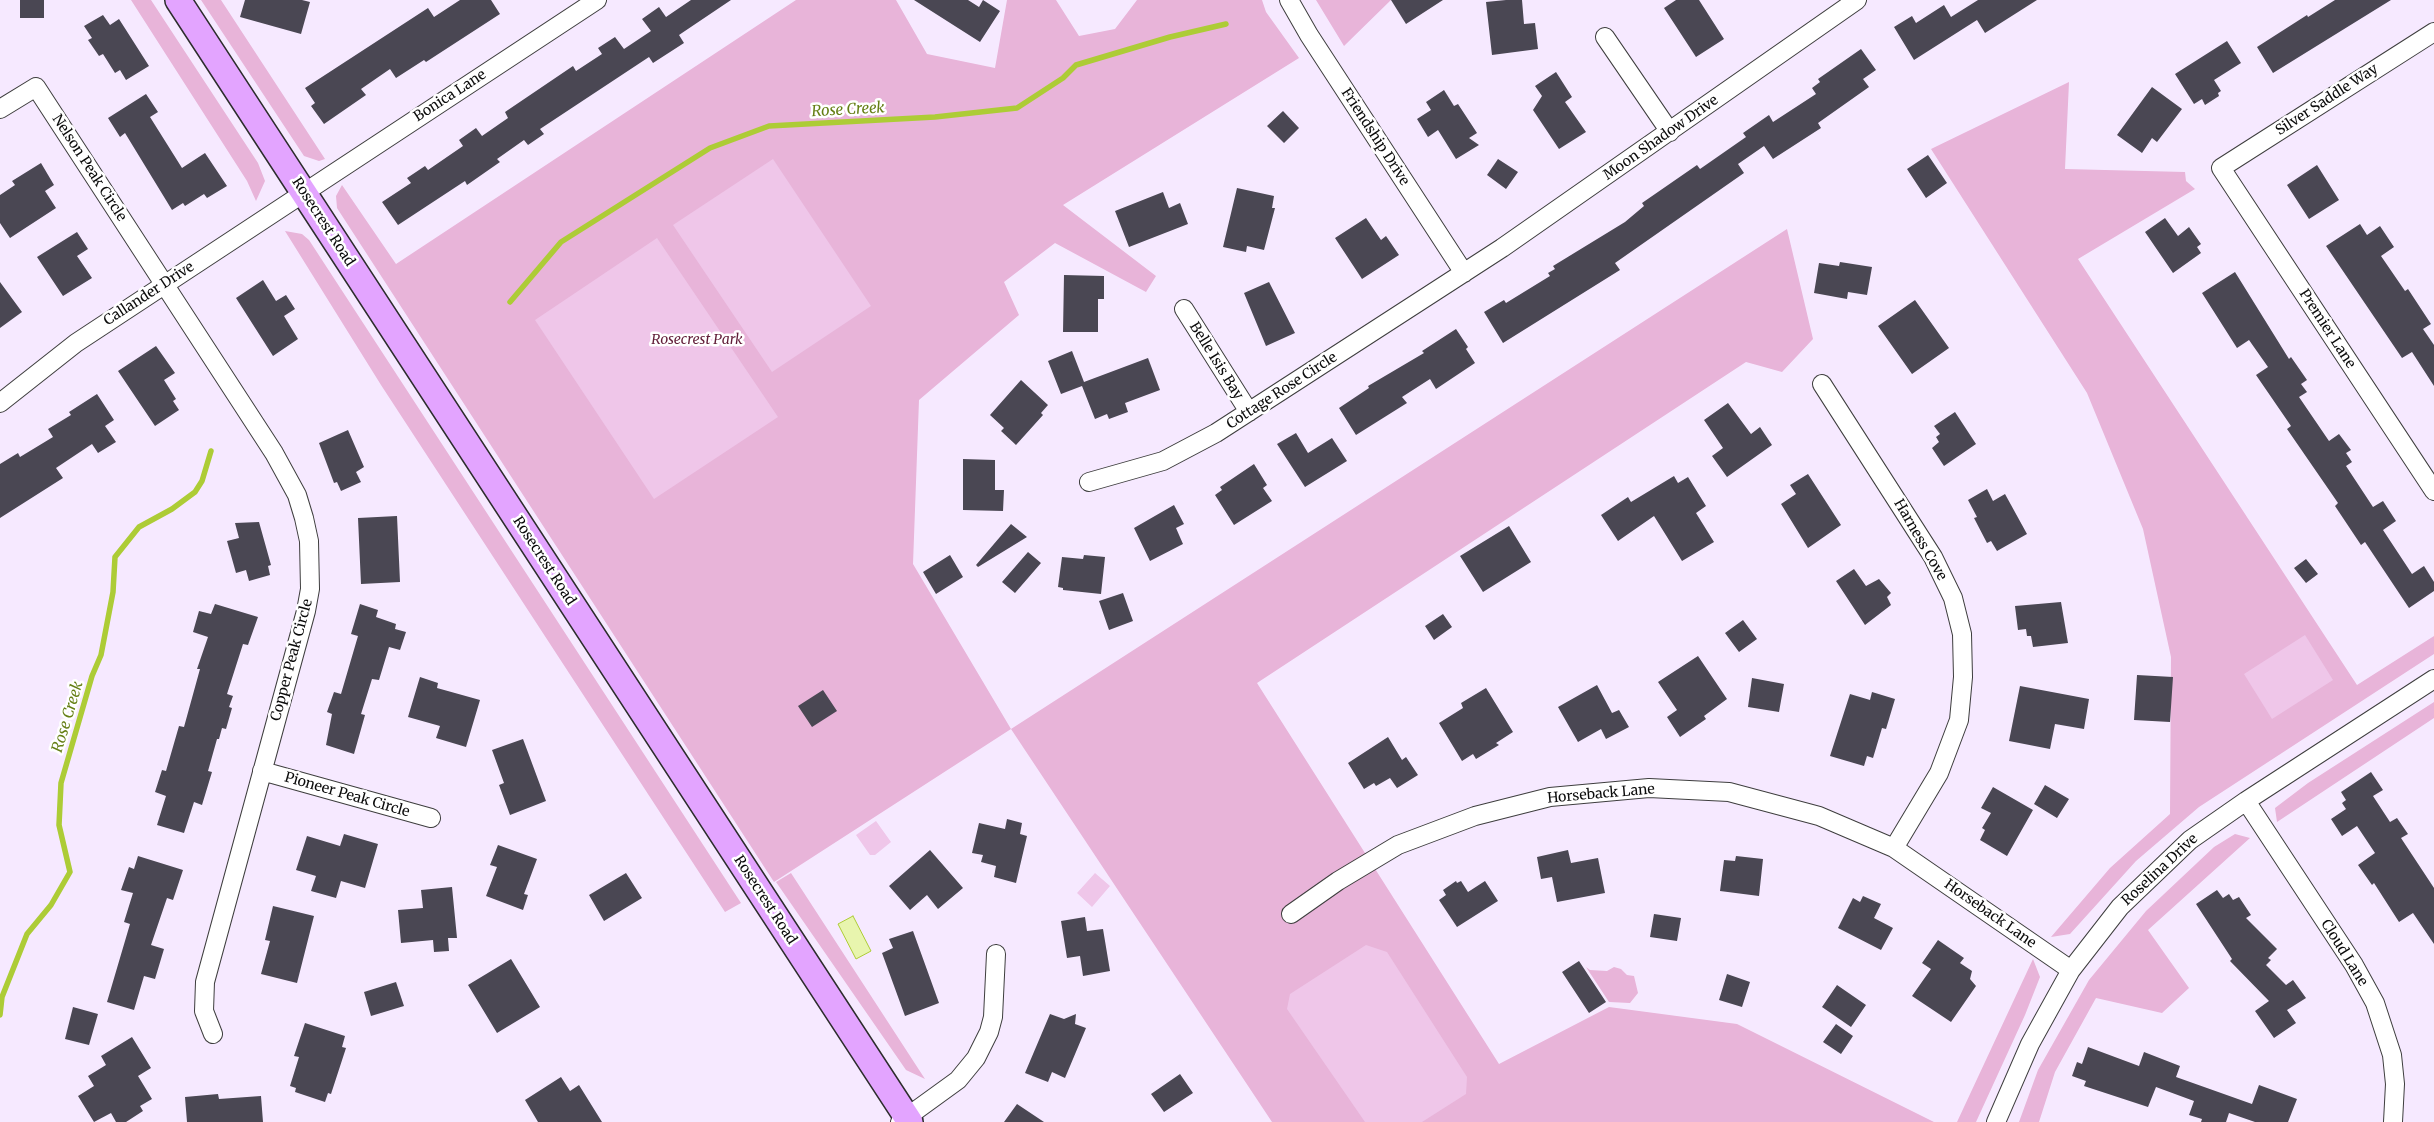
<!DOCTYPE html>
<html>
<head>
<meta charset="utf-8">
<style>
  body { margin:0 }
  canvas { display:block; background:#f6e9ff }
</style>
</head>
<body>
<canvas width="2434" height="1122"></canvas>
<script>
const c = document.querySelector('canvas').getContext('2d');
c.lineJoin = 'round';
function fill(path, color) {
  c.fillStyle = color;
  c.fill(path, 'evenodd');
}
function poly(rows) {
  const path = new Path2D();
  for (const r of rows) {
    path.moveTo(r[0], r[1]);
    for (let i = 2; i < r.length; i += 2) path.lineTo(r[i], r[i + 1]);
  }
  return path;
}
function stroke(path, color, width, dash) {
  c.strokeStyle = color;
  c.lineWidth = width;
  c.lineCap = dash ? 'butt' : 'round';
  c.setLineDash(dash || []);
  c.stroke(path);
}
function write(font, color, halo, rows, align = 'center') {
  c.font = font + ' Merriweather,serif';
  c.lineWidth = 5;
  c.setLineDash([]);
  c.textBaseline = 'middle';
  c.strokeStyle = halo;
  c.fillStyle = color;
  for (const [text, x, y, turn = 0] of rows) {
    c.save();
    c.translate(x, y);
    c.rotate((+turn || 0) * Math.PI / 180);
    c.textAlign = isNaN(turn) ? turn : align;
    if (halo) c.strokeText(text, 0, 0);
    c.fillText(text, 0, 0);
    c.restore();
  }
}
fill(poly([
  [131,0,151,0,258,163,265,181,256,201,247,181],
  [201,0,221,0,325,159,319,161,304,156],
  [796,0,896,0,927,54,995,68,1007,0,1056,0,1079,36,1115,29,1137,0,1262,0,1266,12,1299,58,1063,205,1156,276,1146,292,1055,243,1004,282,1019,315,919,400,913,564,1011,729,1787,229,1813,339,1782,372,1746,362,1257,683,1499,1064,1609,1007,1737,1024,1934,1122,1272,1122,1011,729,774,882,337,208,336,196,342,185,396,264],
  [1316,0,1391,0,1344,46],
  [2069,82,2065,169,2185,172,2186,181,2195,189,2078,259,2357,685,2434,636,2434,654,2199,807,2136,861,2070,934,2051,937,2110,868,2170,814,2171,657,2143,529,2087,393,1931,149],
  [285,231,302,234,309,240,741,903,725,912,381,385],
  [2434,702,2434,718,2277,822,2275,808,2308,783],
  [2235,834,2250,838,2148,930,2189,988,2162,1013,2096,998,2055,1072,2039,1122,2019,1122,2038,1070,2089,980,2146,911,2214,847],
  [791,873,925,1079,906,1070,776,882],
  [2033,959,2040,977,2025,1015,1976,1122,1957,1122],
  [1586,967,1590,970,1607,971,1614,967,1621,969,1627,975,1634,976,1638,993,1630,1003,1609,1002]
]), '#e8b4d9');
fill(poly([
  [773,159,871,306,772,372,673,225],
  [657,238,778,417,654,499,535,320],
  [2305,635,2333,680,2272,719,2244,674],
  [876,821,891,842,875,855,870,855,856,835],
  [1095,873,1110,886,1092,907,1077,893],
  [1366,945,1387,952,1467,1077,1466,1094,1422,1122,1365,1122,1287,1009,1290,994]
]), '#efc6e9');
const water = poly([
  [853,916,871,951,856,959,838,924,853,916]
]);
fill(water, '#e8f5ae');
stroke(water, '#adcc36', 1);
stroke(poly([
  [510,302,561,242,710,148,769,126,935,117,1017,108,1063,78,1076,65,1170,37,1226,24],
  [0,1015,2,997,27,934,51,905,70,872,59,825,61,783,92,676,101,655,113,592,115,557,139,527,172,509,195,492,202,481,211,451]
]), '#adcc36', 5.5);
fill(poly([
  [20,0,44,0,44,18,20,18],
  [245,0,302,0,310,2,301,34,240,17],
  [460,0,491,0,500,14,426,62,424,60,396,78,390,69,361,89,366,95,324,124,311,106,315,103,305,88,428,8,434,17],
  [691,0,731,0,679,35,684,43,653,63,649,57,540,129,544,134,528,145,524,140,497,159,500,162,467,185,465,181,398,225,382,202,411,183,407,178,425,166,428,170,463,146,459,140,476,128,482,136,508,118,505,112,573,66,576,71,602,54,598,48,615,37,624,49,651,31,642,19,659,7,666,17],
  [914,0,968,0,979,7,983,0,1000,11,980,42],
  [1391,0,1443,0,1406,24],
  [1506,0,1522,0,1524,24,1535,23,1538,49,1492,55,1486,2],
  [1676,0,1699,0,1724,39,1696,57,1664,8],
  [1978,0,2037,0,1985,33,1977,20,1914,60,1894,27,1912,16,1916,23,1944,5,1951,17],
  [2335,0,2391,0,2273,73,2257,47,2307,15,2308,17],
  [103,15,110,25,119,19,149,66,126,80,120,70,115,73,103,54,99,56,88,40,92,38,84,26],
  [2227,41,2241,63,2214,80,2221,91,2218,93,2219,96,2205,105,2202,99,2194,104,2175,74],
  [1861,49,1876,70,1863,79,1869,87,1818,123,1821,128,1773,159,1764,146,1738,164,1744,173,1615,263,1620,270,1503,343,1484,312,1504,300,1506,303,1550,276,1548,273,1555,269,1553,266,1625,222,1644,206,1642,203,1697,165,1700,169,1746,137,1743,133,1769,115,1773,122,1816,94,1812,88,1820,82,1818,79],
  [1556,72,1572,97,1565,102,1586,132,1559,149,1533,110,1542,96,1535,86],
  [2152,87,2182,109,2157,142,2152,138,2142,153,2117,135],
  [1444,90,1454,106,1458,104,1477,133,1469,138,1479,145,1456,159,1438,130,1428,137,1417,119,1431,110,1426,102],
  [146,94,158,112,150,117,182,168,205,153,227,186,207,198,204,194,185,206,183,203,172,210,125,133,120,137,108,118],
  [1283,111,1299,128,1284,143,1267,126],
  [1928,155,1947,183,1926,198,1907,169],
  [1498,159,1518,172,1506,189,1487,175],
  [41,163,54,185,45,191,56,208,10,238,0,223,0,195,15,185,12,181],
  [2317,165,2339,200,2309,219,2287,185],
  [1237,188,1274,196,1272,208,1275,208,1264,250,1247,246,1246,252,1223,247],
  [1163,192,1169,208,1180,203,1188,224,1129,247,1115,211],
  [1366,218,1381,240,1386,236,1399,255,1362,279,1335,238],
  [2165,218,2178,236,2189,227,2201,244,2197,247,2201,253,2173,273,2145,232],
  [2360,224,2367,235,2380,226,2394,247,2381,256,2405,291,2408,289,2431,324,2423,329,2434,345,2434,386,2412,352,2402,358,2326,246],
  [77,232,88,249,77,256,92,278,63,296,37,257],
  [1840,262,1872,267,1867,295,1848,292,1847,299,1814,293,1819,263,1839,266],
  [2235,272,2289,359,2291,357,2307,380,2301,384,2307,392,2299,397,2329,441,2339,434,2351,450,2346,453,2352,462,2346,466,2373,507,2383,501,2396,521,2383,530,2412,574,2424,566,2434,582,2434,591,2409,608,2365,542,2361,545,2335,506,2338,503,2287,429,2291,426,2256,375,2268,367,2249,340,2237,348,2202,293],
  [1064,275,1104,276,1104,299,1098,299,1098,332,1063,332],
  [263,280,276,301,286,295,295,309,284,316,298,339,273,356,236,298],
  [0,282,22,312,0,328],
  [1269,282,1295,333,1266,346,1244,293],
  [1915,300,1949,348,1912,374,1878,326],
  [1456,329,1468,347,1466,349,1475,363,1436,389,1430,379,1402,397,1407,403,1356,435,1339,408,1369,388,1368,386,1424,353,1422,351],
  [156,346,175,373,164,380,176,399,173,401,179,410,155,426,118,371],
  [1072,351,1084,382,1148,358,1160,390,1125,403,1128,412,1109,419,1107,414,1095,419,1082,386,1061,394,1048,361],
  [1021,380,1048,405,1041,413,1043,415,1016,445,1001,431,1004,428,990,415],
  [97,394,114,420,105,426,116,442,98,453,92,444,56,468,63,478,0,518,0,464,18,453,20,457,53,437,48,429,71,415,69,412],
  [1728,403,1751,434,1760,427,1772,445,1727,477,1712,456,1723,448,1704,420],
  [1955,412,1976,444,1944,466,1932,448,1939,442,1936,437,1940,434,1934,426],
  [348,430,364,467,356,472,361,482,341,491,337,482,334,483,319,443],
  [1296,433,1308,453,1332,438,1347,461,1305,487,1277,444],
  [963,459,995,460,995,490,1004,490,1003,511,963,510],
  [1254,464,1267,485,1263,488,1272,501,1234,525,1215,495,1222,490,1220,487],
  [1808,474,1841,525,1808,548,1781,504,1796,494,1790,485],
  [1674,476,1678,483,1688,477,1706,506,1696,513,1714,542,1682,561,1654,516,1618,541,1601,515,1628,497,1631,502],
  [1987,489,1993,501,2005,494,2027,534,1997,551,1991,541,1987,543,1974,518,1977,517,1968,500],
  [1174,505,1184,524,1176,528,1183,544,1150,561,1134,528],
  [397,516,400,582,361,584,358,518],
  [259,522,271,565,268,566,270,575,249,581,246,570,236,573,227,541,239,538,235,523],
  [1011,524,1027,537,978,567,976,565],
  [1509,526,1531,562,1483,592,1460,556],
  [1028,552,1041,563,1015,593,1002,582],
  [950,555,963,577,936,594,923,572],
  [1084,555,1105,557,1101,594,1063,590,1063,588,1058,587,1062,557,1083,559],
  [2306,559,2318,574,2306,583,2294,568],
  [1854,569,1866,586,1879,579,1891,593,1887,597,1891,605,1865,625,1836,581],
  [1123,593,1133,621,1109,630,1099,601],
  [2061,602,2068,643,2033,647,2031,636,2027,636,2026,629,2018,630,2015,606],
  [215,604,258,617,248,645,243,644,227,694,233,696,229,707,232,708,226,729,222,728,219,739,217,739,208,771,212,772,202,805,194,802,184,833,157,825,166,796,155,792,162,770,166,771,179,726,184,727,200,669,197,669,208,637,193,632,199,611,211,614],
  [360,604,378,610,376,617,396,624,395,629,406,632,400,650,389,647,379,680,372,679,361,714,365,715,354,754,326,745,332,714,327,712,334,692,341,694,358,636,351,634],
  [1443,614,1452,627,1434,640,1425,626],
  [1743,620,1757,639,1739,652,1725,633],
  [1698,656,1727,699,1704,716,1706,719,1680,737,1667,717,1677,710,1658,682],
  [2137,675,2173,677,2170,722,2134,720],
  [420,677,438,683,437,688,480,700,466,747,436,738,440,726,408,717],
  [1752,678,1784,684,1779,712,1748,707],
  [1597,685,1612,713,1619,710,1629,727,1606,739,1601,729,1578,742,1558,707],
  [2020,686,2089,699,2084,729,2055,724,2050,749,2009,741],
  [1486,688,1513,732,1496,743,1499,745,1476,759,1473,754,1462,761,1439,723,1463,708,1461,703],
  [823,690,837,711,812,727,798,706],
  [1872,692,1895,699,1886,729,1882,728,1873,758,1867,756,1864,766,1830,756,1850,694,1870,700],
  [1388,737,1402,760,1406,757,1418,775,1397,788,1390,778,1376,786,1374,783,1364,789,1348,763],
  [523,739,546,801,510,815,499,785,504,783,492,750],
  [2371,772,2383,790,2373,796,2390,822,2397,818,2408,834,2401,838,2434,888,2434,944,2413,913,2399,922,2374,883,2372,885,2358,865,2375,853,2357,826,2342,836,2331,819,2346,809,2342,803,2346,800,2341,792],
  [2045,785,2069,799,2057,818,2034,804],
  [1993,787,2033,810,2007,856,1980,840,1985,830,1982,828,1991,813,1981,808],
  [1007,819,1022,823,1020,834,1027,836,1016,883,994,877,996,866,981,862,983,855,972,853,979,823,1005,829],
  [344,834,378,844,365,888,341,881,336,898,311,891,316,876,296,870,307,836,340,846],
  [498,845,537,859,524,894,528,895,523,910,486,896,497,867,490,865],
  [930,850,963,888,938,909,927,895,910,910,889,886],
  [1568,850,1571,863,1598,858,1605,893,1557,902,1552,877,1541,879,1537,857],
  [138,856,183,870,173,900,167,898,151,945,164,949,155,979,144,976,134,1010,107,1002,130,924,124,922,133,893,121,890,129,867,134,869],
  [1736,856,1763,859,1759,896,1720,891,1724,860,1735,861],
  [626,873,642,898,604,921,589,895],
  [1456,881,1457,883,1461,881,1468,892,1485,881,1498,901,1457,927,1439,900,1446,895,1443,890],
  [452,887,457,938,448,938,449,951,434,952,433,940,401,943,398,910,423,908,421,890],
  [2217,890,2223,898,2229,894,2233,900,2239,897,2251,915,2246,918,2277,949,2268,958,2271,960,2266,965,2286,985,2293,980,2306,998,2287,1010,2296,1023,2274,1038,2255,1011,2269,1001,2230,961,2232,959,2196,904],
  [1863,896,1881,904,1874,918,1893,928,1881,950,1838,928,1853,898,1860,902],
  [273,906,314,916,297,983,261,974,270,941,265,940],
  [1654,914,1681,918,1677,941,1650,937],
  [1085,917,1087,931,1103,929,1110,971,1083,976,1080,956,1067,958,1061,921],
  [913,931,939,1003,905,1016,882,953,893,948,889,939],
  [1938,940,1964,958,1960,963,1972,971,1970,979,1976,986,1951,1022,1912,996,1931,969,1922,963],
  [511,959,540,1007,497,1033,468,985],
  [1579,961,1606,1002,1589,1013,1562,972],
  [1727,974,1750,982,1742,1007,1719,1000],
  [396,982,404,1006,371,1016,364,992],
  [1837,985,1866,1005,1851,1027,1822,1007],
  [73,1007,98,1014,89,1045,65,1039],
  [1050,1014,1064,1019,1076,1014,1075,1024,1086,1028,1065,1078,1052,1072,1048,1082,1025,1073],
  [305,1023,345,1036,342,1047,346,1048,331,1094,328,1093,325,1102,295,1092,296,1088,290,1086,299,1057,294,1056],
  [1836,1024,1853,1036,1841,1054,1823,1042],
  [132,1037,151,1068,138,1076,152,1099,140,1106,143,1111,126,1122,116,1122,111,1113,94,1122,78,1096,94,1086,88,1076,106,1065,101,1056],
  [2088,1047,2139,1066,2144,1052,2180,1066,2176,1077,2252,1104,2259,1085,2297,1099,2288,1122,2255,1122,2229,1113,2226,1122,2201,1122,2202,1119,2189,1115,2194,1101,2156,1087,2148,1107,2084,1086,2086,1081,2072,1076,2077,1062,2082,1064],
  [1180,1074,1193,1093,1164,1112,1151,1094],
  [561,1077,570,1091,579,1085,602,1122,538,1122,525,1100],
  [218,1094,219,1099,261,1096,263,1122,187,1122,185,1097],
  [1017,1104,1044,1122,1004,1122]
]), '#4a4753');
const minor = poly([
  [1289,0,1309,35,1464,273],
  [2434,32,2221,168,2434,491],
  [1605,37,1670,132],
  [0,109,36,87,274,453,297,495,304,518,309,541,310,589,306,611,205,982,204,1011,213,1034],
  [1184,309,1249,412],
  [1822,384,1933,557,1953,598,1962,634,1963,677,1959,720,1939,773,1894,848],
  [0,403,76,343,597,0],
  [1089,482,1163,461,1216,433,1502,248,1857,0],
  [262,771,431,818],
  [2246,801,2354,965,2375,1003,2392,1055,2395,1084,2393,1122],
  [1291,914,1338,881,1398,845,1475,816,1550,797,1649,788,1729,792,1819,816,1894,848,2071,970],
  [900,1122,958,1080,976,1058,989,1032,993,1017,996,954],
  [1996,1122,2030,1044,2071,970,2120,907,2190,840,2246,801,2434,679]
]);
const secondary = poly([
  [178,0,910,1122]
]);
stroke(minor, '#3e3e3e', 20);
stroke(secondary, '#2d2d2d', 28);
stroke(minor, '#fff', 18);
stroke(secondary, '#e3a4ff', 25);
write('14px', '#0b0b0b', '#fff', [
  ["Bonica Lane",450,96,-33],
  ["Silver Saddle Way",2327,100,-33],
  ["Friendship Drive",1375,137,57],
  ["Moon Shadow Drive",1661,138,-35],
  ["Nelson Peak Circle",89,168,57],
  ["Rosecrest Road",323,222,57],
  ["Callander Drive",149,294,-33],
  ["Premier Lane",2327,329,57],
  ["Belle Isis Bay",1216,361,58],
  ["Cottage Rose Circle",1282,391,-33],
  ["Harness Cove",1920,540,60],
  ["Rosecrest Road",544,561,57],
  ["Copper Peak Circle",292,660,-75],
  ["Horseback Lane",1601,794,-5],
  ["Pioneer Peak Circle",347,795,16],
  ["Roselina Drive",2160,870,-43],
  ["Rosecrest Road",765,900,57],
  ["Horseback Lane",1990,914,35],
  ["Cloud Lane",2344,953,58]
]);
write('italic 14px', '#611d38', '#fff', [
  ["Rosecrest Park",697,340]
]);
write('italic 15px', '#657f15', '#fff', [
  ["Rose Creek",848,110,-3],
  ["Rose Creek",68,717,-73]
]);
</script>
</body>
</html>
